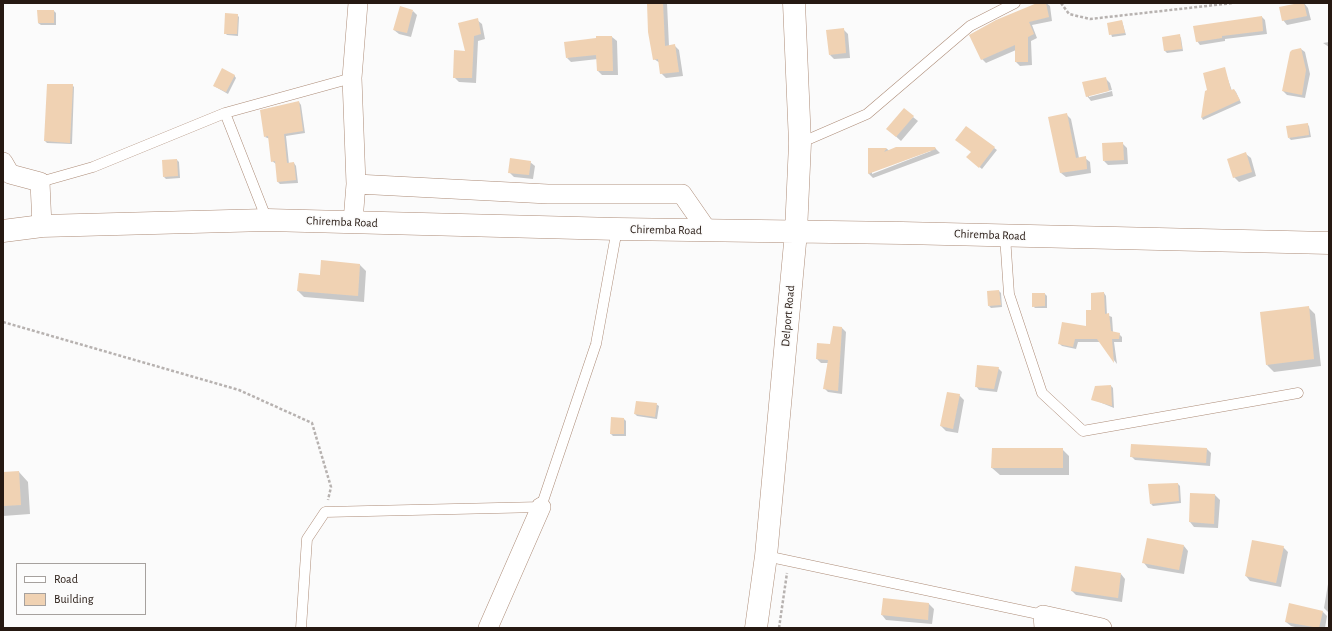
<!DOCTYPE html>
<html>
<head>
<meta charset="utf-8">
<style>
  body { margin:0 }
  #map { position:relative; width:1332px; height:631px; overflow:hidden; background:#fbfbfb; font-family:"Alegreya Sans",sans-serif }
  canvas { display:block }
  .frame { position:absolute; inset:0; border:4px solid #261912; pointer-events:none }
  .legend { position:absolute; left:16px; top:563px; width:130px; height:52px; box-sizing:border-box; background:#fbfbfb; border:1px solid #a6a19e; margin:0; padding:5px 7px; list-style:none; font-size:12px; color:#261912 }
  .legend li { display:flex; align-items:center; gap:8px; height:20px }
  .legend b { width:20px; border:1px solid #a6a19e }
</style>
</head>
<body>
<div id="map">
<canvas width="1332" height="631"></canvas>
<div class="frame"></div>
<ul class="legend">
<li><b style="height:5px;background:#fff"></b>Road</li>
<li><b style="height:11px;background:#f0d2b3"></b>Building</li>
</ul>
</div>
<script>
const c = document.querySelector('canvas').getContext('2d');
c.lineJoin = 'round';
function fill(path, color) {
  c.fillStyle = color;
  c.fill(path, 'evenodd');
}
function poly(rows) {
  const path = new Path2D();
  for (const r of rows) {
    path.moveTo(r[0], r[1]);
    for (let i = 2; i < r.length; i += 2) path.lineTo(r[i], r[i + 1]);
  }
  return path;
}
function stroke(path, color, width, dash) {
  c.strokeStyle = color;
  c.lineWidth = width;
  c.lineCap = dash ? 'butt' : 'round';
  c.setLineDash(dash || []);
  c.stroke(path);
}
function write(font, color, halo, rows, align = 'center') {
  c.font = font + ' "Alegreya Sans",sans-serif';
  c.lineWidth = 3;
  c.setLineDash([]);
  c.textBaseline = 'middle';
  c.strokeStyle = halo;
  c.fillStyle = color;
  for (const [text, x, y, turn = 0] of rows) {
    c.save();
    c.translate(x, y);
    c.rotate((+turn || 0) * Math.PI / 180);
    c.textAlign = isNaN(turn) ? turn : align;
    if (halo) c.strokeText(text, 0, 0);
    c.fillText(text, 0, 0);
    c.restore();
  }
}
fill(poly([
  [648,3,667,3,669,46,674,45,679,50,683,76,666,78,661,73,660,63,654,59],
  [1042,3,1046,3,1050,6,1052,21,1032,25,1037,38,1031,41,1032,65,1020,66,1016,62,1016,50,986,63,982,59],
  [1304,3,1308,8,1311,20,1287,25,1283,20],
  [54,11,56,13,56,25,41,25,38,23],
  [413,11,417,15,411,37,399,34,394,30],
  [237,15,239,17,238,36,227,35,225,33],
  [1262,17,1265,20,1267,34,1225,39,1225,41,1200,45,1197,41],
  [477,20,482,24,485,39,478,41,476,83,459,82,454,77,466,52],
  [1122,21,1126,35,1112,37,1108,24],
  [843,29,848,34,850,58,834,59,830,55],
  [1179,35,1181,38,1183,51,1167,53,1165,51,1164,38],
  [597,37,612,37,617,41,618,75,602,75,598,71,598,59,571,62,567,58,597,39],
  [1329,42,1329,47,1323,43],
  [1301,49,1305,52,1310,74,1305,98,1287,95,1283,91],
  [1224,68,1232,91,1234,90,1236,92,1241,103,1203,120,1202,118,1206,92],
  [234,75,236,78,228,94,214,86],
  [1105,78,1110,83,1112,90,1089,95,1089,97,1112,91,1113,96,1091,101,1087,96],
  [72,85,74,87,72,144,47,143,45,141],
  [299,102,301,105,305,133,286,136,289,164,294,163,296,166,298,183,280,184,278,182,276,164,272,161,270,139,265,137],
  [1066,114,1071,119,1079,158,1085,158,1090,162,1091,173,1066,177,1061,173],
  [913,117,918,121,901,141,892,133],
  [1307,124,1309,126,1311,137,1291,140,1289,138],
  [966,128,997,150,982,169,970,159,972,152],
  [1122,143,1127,148,1128,164,1108,165,1104,161],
  [935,148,940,153,873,178,869,174,869,149,887,149,890,151],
  [930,150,931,151,872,174,872,172],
  [1246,154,1251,158,1256,176,1239,182,1234,177],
  [177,160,179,162,180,178,166,179,164,177],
  [530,162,535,166,533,179,514,177,509,172],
  [322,261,360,265,366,271,364,302,304,297,298,291,320,276],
  [999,291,1001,293,1002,307,991,308,989,306],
  [1104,293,1106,296,1107,315,1112,317,1113,332,1119,334,1122,337,1122,342,1114,342,1117,364,1100,342,1078,342,1076,349,1062,346,1059,343,1087,328,1092,311],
  [1045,294,1047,296,1047,308,1035,308,1033,306],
  [1308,307,1315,314,1321,366,1274,372,1267,365],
  [834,327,842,328,846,332,842,394,828,392,824,388,828,363,821,363,817,359,831,345],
  [998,368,1002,372,997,392,979,390,976,386],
  [1111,386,1113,388,1114,408,1092,399],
  [959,395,964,400,958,433,946,431,941,426],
  [656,404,659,406,657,419,637,416,635,414],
  [624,419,626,421,626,436,613,436,611,434],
  [993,449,1062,449,1069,456,1069,475,1000,475,992,468],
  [1207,449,1211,453,1210,466,1135,460,1131,456],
  [19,472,28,482,30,514,3,516,3,473],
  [1178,484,1180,486,1181,503,1153,506,1151,504],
  [1215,495,1220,500,1218,528,1194,527,1190,522],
  [1184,546,1188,551,1184,574,1148,568,1144,563],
  [1283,547,1288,552,1281,587,1250,581,1246,576],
  [1121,574,1125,579,1122,602,1076,595,1072,591],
  [1329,578,1329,613,1324,608],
  [884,599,929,604,934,609,932,624,886,620,882,615],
  [1323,612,1327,616,1325,628,1299,628,1291,626,1286,622]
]), '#0003');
fill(poly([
  [647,3,663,3,665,46,675,44,679,72,660,74,658,59,653,60,648,32],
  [1037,3,1046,3,1049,17,1029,22,1034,34,1028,37,1028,62,1015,62,1015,45,981,60,969,35,996,20],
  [1299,3,1304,3,1307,16,1282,21,1279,7],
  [400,6,413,10,407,33,393,30],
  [37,10,54,10,54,23,38,23],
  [225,13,238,14,237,34,224,34],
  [1262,16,1263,31,1222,36,1222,38,1196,42,1193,26],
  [478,18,481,34,474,36,472,78,453,78,454,50,465,51,458,23],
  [1122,20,1125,33,1109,35,1107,23],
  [844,28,846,53,829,55,826,30],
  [1180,34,1182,49,1164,51,1162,37],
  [596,36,612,36,613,71,597,71,596,55,566,58,564,42,596,38],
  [1301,48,1306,70,1302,95,1282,91,1290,52,1292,50],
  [1225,67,1231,90,1234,89,1240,100,1201,118,1205,91,1207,90,1203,73],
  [222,68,235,75,226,92,213,86],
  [1106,77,1109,91,1086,97,1082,82],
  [47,84,73,84,70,143,44,141],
  [299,101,303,131,284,134,287,163,294,162,296,180,277,182,275,161,271,162,268,136,264,137,260,110],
  [904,108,914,116,896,137,886,129],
  [1067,113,1076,158,1086,156,1087,169,1060,173,1048,117],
  [1308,123,1309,135,1288,138,1286,126],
  [966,126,995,147,979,168,966,157,971,152,955,140],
  [1123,142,1124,160,1103,161,1102,143],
  [896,147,935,147,936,149,868,174,868,148,887,148,884,152],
  [1246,152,1252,172,1233,178,1227,159],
  [510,158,531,161,529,175,508,173],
  [177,159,178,176,163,177,162,160],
  [321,260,360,264,358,296,297,291,299,273,320,275],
  [999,290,1001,305,988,306,987,291],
  [1104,292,1105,314,1109,313,1111,331,1120,333,1119,339,1112,339,1114,363,1097,339,1075,339,1073,347,1058,344,1062,322,1086,326,1086,310,1091,310,1091,293],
  [1032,293,1045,293,1045,306,1032,307],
  [1309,306,1314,359,1266,365,1260,312],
  [833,326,842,327,838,391,823,389,828,360,816,359,817,343,830,344],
  [977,365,999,367,994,389,975,387],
  [1111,385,1112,406,1091,400,1095,386],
  [947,392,960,394,953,429,940,426],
  [636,401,657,403,655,417,634,414],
  [611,417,624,418,624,434,610,434],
  [1131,444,1207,448,1206,463,1130,457],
  [992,448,1063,448,1063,468,991,468],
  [19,471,21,505,3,506,3,472],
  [1178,483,1179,501,1150,504,1148,484],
  [1190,493,1215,494,1214,524,1189,522],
  [1147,538,1184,545,1179,570,1142,563],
  [1252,540,1284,546,1276,583,1245,576],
  [1075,566,1121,573,1118,598,1071,591],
  [883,598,929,603,928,620,881,615],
  [1289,603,1323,611,1319,628,1285,622]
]), '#f0d2b3');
const service = poly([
  [225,113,267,220],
  [800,143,867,114,970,26,1015,3],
  [40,182,93,167,225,113,352,78],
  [1005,236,1009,294,1042,393,1083,431,1298,393],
  [766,556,1043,615],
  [301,628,307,539,325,512,541,507,596,344,617,229]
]);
const minor = poly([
  [3,162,10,174,40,182,42,226],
  [356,184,548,194,682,194,707,230],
  [353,221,356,184,352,78,358,3],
  [488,628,541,507],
  [1044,628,1043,615,1102,628]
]);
const tertiary = poly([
  [794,3,800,143,796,232]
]);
const secondary = poly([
  [3,231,42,226,267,220,617,229,902,233,1329,243],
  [756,628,766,556,796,232]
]);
stroke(service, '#ad8c78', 11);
stroke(minor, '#ad8c78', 20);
stroke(tertiary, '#ad8c78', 23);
stroke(secondary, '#ad8c78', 23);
stroke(poly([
  [1061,3,1069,14,1090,19,1233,3],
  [3,322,239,390,312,423,331,487,328,500],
  [779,628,787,573]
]), '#b7b2b0', 2.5, [3, 2]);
stroke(service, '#fff', 10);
stroke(minor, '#fff', 19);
stroke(tertiary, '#fff', 22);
stroke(secondary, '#fff', 22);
write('12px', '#261912', '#fbfbfb', [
  ["Chiremba Road",342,222,2],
  ["Chiremba Road",666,230,1],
  ["Chiremba Road",990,235,2],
  ["Delport Road",788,316,-85]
]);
</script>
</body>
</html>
